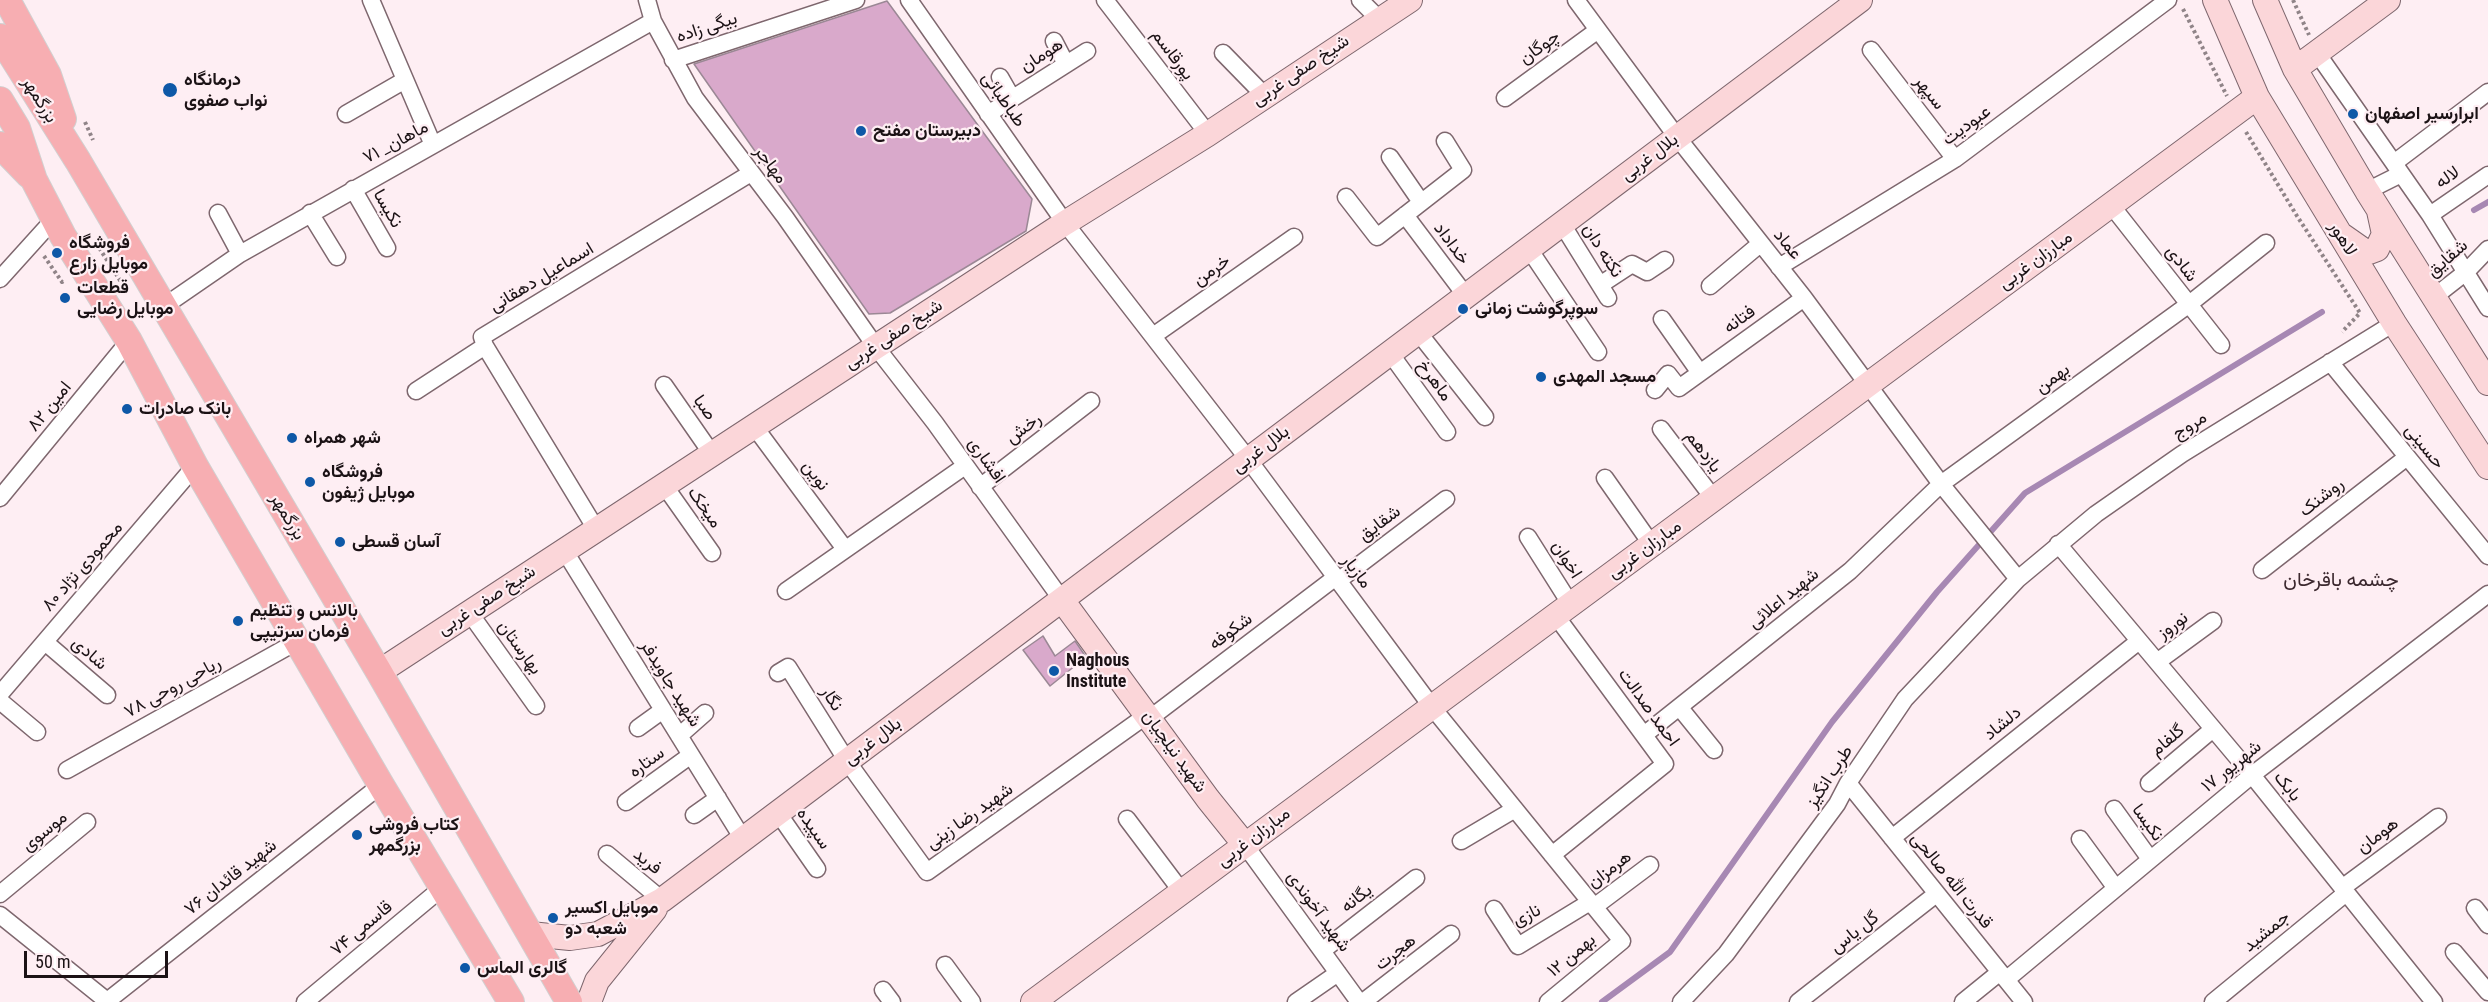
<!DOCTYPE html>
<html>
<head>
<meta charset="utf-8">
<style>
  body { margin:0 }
  #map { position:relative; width:2488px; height:1002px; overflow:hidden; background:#feeef3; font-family:"Roboto Condensed",sans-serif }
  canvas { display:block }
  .scale { position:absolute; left:24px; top:951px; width:144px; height:27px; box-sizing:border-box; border:3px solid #1b1215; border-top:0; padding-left:8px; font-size:18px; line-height:21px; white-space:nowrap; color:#1b1215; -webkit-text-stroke:4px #feeef3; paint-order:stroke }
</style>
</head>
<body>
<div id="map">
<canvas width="2488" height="1002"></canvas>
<div class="scale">50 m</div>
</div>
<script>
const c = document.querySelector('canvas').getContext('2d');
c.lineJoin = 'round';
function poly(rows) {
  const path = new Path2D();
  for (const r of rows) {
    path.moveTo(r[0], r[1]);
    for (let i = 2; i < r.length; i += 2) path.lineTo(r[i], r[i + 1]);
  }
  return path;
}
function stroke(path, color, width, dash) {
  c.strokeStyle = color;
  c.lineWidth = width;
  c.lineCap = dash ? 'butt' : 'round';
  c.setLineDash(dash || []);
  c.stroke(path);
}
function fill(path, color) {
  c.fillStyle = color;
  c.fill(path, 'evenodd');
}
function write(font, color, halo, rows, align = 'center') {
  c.font = font + ' "Roboto Condensed",Vazirmatn,sans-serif';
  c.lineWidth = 4.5;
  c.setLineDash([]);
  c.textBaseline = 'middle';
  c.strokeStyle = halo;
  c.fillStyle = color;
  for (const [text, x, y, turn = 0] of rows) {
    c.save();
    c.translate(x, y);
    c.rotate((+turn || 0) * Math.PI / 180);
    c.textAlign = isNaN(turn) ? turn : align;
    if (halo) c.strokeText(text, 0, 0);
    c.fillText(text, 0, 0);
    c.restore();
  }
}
stroke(poly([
  [2474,210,2488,202],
  [1602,1002,1670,952,1832,722,1937,592,2025,493,2322,312]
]), '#a788b3', 6);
const building = poly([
  [887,1,1032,199,1026,231,890,313,869,314,694,64,887,1],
  [1043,636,1055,656,1075,641,1086,657,1050,686,1023,650,1043,636]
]);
fill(building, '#d9a9cb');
stroke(building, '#9b8895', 1.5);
const street = poly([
  [371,0,433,145],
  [647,0,653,21,695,98,785,217,876,347,935,423,1062,600],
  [909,0,1065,223,1248,459,1432,707,1622,941,1548,1002],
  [1105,0,1208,134],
  [1360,0,1379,19],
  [1576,0,1677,137,1804,298,1941,484,2018,579],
  [1054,41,1066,64],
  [1871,50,1955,159],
  [1223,53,1264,95],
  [2317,53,2430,215,2488,308],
  [673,60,856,0],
  [1000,77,1012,98],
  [1505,98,1598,30],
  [346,114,405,80],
  [988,114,1087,51],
  [1390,157,1421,202],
  [2394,163,2488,92],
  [353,189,387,248],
  [2367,191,2401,174],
  [1346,197,1377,237,1463,170,1445,141],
  [2111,205,2221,345],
  [218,213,240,254],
  [310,213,337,257],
  [1405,215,1466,296],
  [2430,215,2488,175],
  [1562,224,1608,298],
  [1529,249,1598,352],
  [1779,267,1955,159,2168,0],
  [0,279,55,218],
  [1600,285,1632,264,1647,272,1665,260],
  [1710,286,1760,244],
  [2434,297,2466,272,2488,249],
  [163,307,240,254,653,21],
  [1662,319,1700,373],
  [1418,332,1485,417],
  [1153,336,1294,237],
  [1390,353,1447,432],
  [2330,362,2488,556],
  [664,385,712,454],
  [1655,390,1668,374,1679,388,1804,298],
  [416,391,485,346],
  [754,426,845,549],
  [1661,429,1714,499],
  [1605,478,1652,545],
  [664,485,712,553],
  [980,487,1091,401],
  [0,498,129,341],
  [596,529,485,346,482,337,751,173],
  [1528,537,1571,605],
  [2058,544,2252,775,2434,1002],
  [564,550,743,839],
  [2262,570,2407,457],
  [1338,581,1446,499],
  [786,591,965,466],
  [469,612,536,706],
  [45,642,107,695],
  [2157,662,2213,621],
  [778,673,788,667,847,761,927,872,1147,715],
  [0,694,195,466],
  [0,701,37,732],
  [1680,708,1714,750],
  [1149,719,1336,577],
  [638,728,663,710],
  [1644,735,1850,571,1941,484,2188,305,2266,243],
  [679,736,705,713],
  [67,770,298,641],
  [1848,783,2024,1002],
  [2149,783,2213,729],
  [626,802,691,755],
  [2114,809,2150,859],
  [778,813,817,869],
  [694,815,718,798],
  [1127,819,1182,892],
  [1892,838,2139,641],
  [2080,839,2115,887],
  [1461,841,1515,809],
  [1245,845,1359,1002],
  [607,854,662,900],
  [1552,855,1665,764,1556,616],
  [2342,888,2438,817],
  [0,894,87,822],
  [1594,907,1650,865],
  [2475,908,2488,925],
  [1494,909,1518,946,1590,902],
  [0,915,107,1001],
  [1322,951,1416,878],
  [2454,952,2488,992],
  [945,965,972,1002],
  [2007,979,2252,775,2488,594],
  [883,990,892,1002],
  [106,1002,381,785],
  [305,1002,443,887],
  [1296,1002,1338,973],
  [1363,1002,1451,934],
  [1681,1002,1726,954,1837,804,1848,783,1905,699,2018,579,2096,514,2182,454,2394,323],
  [1798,1002,1935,895],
  [1963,1002,2000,972],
  [2213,1002,2346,893]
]);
const secondary = poly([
  [2215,0,2257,97,2394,323,2488,467],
  [2265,0,2295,69,2367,191,2488,383],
  [2295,69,2388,0],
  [2343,236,2363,250,2369,252,2377,249,2384,234,2379,211],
  [1062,600,1208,799,1245,845],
  [379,672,1065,223,1208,134,1410,0],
  [530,934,570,938,598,934,662,900,1860,0],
  [589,1002,597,981,655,909],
  [1033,1002,2257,97]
]);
const primary = poly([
  [7,0,48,75,63,119],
  [0,37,78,161,379,672,569,1002],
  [0,100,17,128,34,180,63,236,129,341,195,466,381,785,511,1002],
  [0,145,29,175]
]);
stroke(street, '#7e676e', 19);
stroke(secondary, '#7e676e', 26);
stroke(primary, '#d1d0d0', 28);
stroke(poly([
  [2293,0,2309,35],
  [2183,9,2227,96],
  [85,122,93,140],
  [2246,132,2297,216,2360,313,2342,332],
  [96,243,123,285],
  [44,256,62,282,65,280]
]), '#908488', 4, [3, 3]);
stroke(street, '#fff', 16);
stroke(secondary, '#fbd6d9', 24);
stroke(primary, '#f7aeb2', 26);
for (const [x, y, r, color] of [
  [170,90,8,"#0e58a7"],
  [2353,114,6,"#0e58a7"],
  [861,131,6,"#0e58a7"],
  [57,253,6,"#0e58a7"],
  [65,298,6,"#0e58a7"],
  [1463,309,6,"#0e58a7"],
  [1541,377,6,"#0e58a7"],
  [127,409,6,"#0e58a7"],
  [292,438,6,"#0e58a7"],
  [310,482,6,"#0e58a7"],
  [340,542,6,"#0e58a7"],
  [238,621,6,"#0e58a7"],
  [1054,671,6,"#0e58a7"],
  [357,835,6,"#0e58a7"],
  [553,918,6,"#0e58a7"],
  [465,968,6,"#0e58a7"]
]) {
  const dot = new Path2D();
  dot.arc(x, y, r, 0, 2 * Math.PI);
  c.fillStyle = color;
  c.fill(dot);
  stroke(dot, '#feeef3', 2);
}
write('18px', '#1b1215', '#feeef3', [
  ["بیگی زاده",707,28,-18],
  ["چوگان",1540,48,-36],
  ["پورقاسم",1172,55,53],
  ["هومان",1042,56,-33],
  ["شیخ صفی غربی",1301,71,-34],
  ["سپهر",1929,93,52],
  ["بزرگمهر",39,100,58],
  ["طباطبائی",1003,100,55],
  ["عبودیت",1967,126,-36],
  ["۷۱ _ماهان",396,143,-28],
  ["بلال غربی",1650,158,-37],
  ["مهاجر",770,165,53],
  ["لاله",2448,178,-34],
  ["نکیسا",387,209,60],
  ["لاهور",2342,239,59],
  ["خداداد",1451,244,53],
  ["عماد",1787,245,51],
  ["نکته دان",1602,251,58],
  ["شقایق",2448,259,-41],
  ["مبارزان غربی",2036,261,-36],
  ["شادی",2181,264,53],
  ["خرمن",1212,271,-35],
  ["اسماعیل دهقانی",542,278,-31],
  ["فتانه",1740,320,-36],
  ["شیخ صفی غربی",894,335,-33],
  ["بهمن",2053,379,-36],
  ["ماهرخ",1434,381,54],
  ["امین ۸۲",50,407,-51],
  ["صبا",704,408,55],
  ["مروج",2190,426,-32],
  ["رخش",1024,429,-37],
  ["حسینی",2424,447,51],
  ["بلال غربی",1261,450,-37],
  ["یازدهم",1703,452,53],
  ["افشاری",986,461,55],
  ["نوین",815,476,53],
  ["روشنک",2322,498,-38],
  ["میخک",704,508,55],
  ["بزرگمهر",287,517,59],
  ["شقایق",1380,524,-37],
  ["مبارزان غربی",1645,550,-36],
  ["اخوان",1566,560,58],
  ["محمودی نژاد ۸۰",83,567,-49],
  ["مازیار",1356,572,53],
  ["شهید اعلائی",1784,599,-39],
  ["شیخ صفی غربی",487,601,-33],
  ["نوروز",2173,626,-36],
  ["شکوفه",1231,632,-37],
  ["بهارستان",519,648,54],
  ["شادی",89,654,41],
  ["شهید جاویدفر",670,684,58],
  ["ریاحی روحی ۷۸",173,688,-29],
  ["نگار",831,699,58],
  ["احمد صدالت",1648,708,54],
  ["دلشاد",2003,724,-39],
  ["گلفام",2168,741,-40],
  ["بلال غربی",873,742,-37],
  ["شهید نیلچیان",1174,752,54],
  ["ستاره",647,763,-36],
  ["۱۷ شهریور",2232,767,-39],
  ["طرب انگیز",1830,777,-57],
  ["بابک",2287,787,51],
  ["شهید رضا زینی",970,817,-35],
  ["نکیسا",2147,823,54],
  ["سپیده",813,829,55],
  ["موسوی",45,832,-39],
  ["هومان",2378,836,-37],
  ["مبارزان غربی",1254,838,-37],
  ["فرید",647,862,39],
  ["هرمزان",1610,870,-37],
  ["شهید قائدان ۷۶",231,878,-38],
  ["قدرت الله صالحی",1951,881,51],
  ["یگانه",1357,899,-38],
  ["شهید آخوندی",1318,912,54],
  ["نازی",1527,916,-26],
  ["قاسمی ۷۴",362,929,-40],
  ["جمشید",2267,932,-39],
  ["گل یاس",1855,933,-38],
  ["هجرت",1396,953,-38],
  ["۱۲ بهمن",1572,956,-40]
]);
write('bold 18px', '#1b1215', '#feeef3', [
  ["درمانگاه",184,80],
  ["نواب صفوی",184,101],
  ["ابرارسیر اصفهان",2365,114],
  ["دبیرستان مفتح",873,131],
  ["فروشگاه",69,243],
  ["موبایل زارع",69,264],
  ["قطعات",77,288],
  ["موبایل رضایی",77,309],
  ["سوپرگوشت زمانی",1475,309],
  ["مسجد المهدی",1553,377],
  ["بانک صادرات",139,409],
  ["شهر همراه",304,438],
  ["فروشگاه",322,472],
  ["موبایل ژیفون",322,493],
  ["آسان قسطی",352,542],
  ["بالانس و تنظیم",250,611],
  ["فرمان سرتیپی",250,632],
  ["Naghous",1066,661],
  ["Institute",1066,682],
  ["کتاب فروشی",369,825],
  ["بزرگمهر",369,846],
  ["موبایل اکسیر",565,908],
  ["شعبه دو",565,929],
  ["گالری الماس",477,968]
], 'left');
write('20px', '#3b282e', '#feeef3', [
  ["چشمه باقرخان",2341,581]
]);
</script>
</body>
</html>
